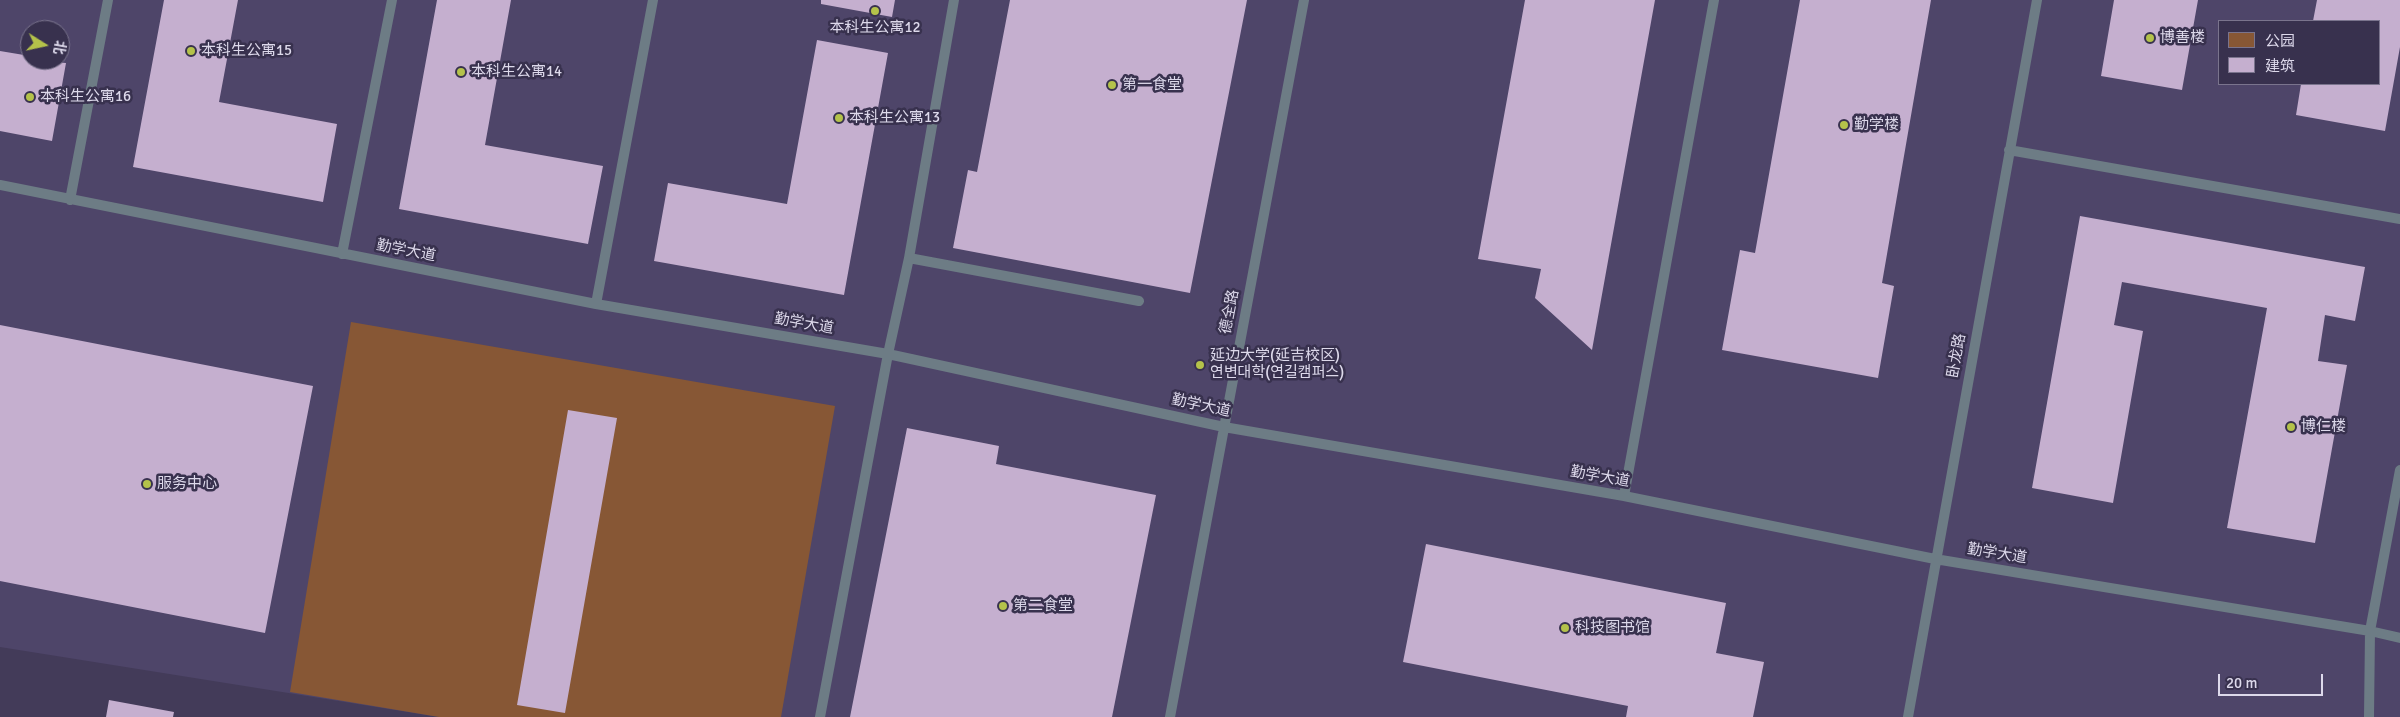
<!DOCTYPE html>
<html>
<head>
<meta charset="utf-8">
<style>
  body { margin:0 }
  #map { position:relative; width:2400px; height:717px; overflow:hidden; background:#433b59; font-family:Signika,"Noto Sans SC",sans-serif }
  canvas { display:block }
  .legend { position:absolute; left:2218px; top:20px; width:162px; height:65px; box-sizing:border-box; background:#38314e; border:1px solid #7a748d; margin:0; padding:6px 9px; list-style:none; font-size:15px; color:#ddd9eb }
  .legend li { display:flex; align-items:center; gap:10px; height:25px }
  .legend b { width:25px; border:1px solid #7a748d }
  .north { position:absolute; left:20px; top:20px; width:50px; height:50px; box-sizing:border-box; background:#38314e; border:1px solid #7a748d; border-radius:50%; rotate:100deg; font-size:14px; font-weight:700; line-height:20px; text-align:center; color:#ddd9eb }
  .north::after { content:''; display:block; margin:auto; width:18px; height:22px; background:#b4c24a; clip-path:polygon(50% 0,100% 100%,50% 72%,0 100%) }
  .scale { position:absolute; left:2218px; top:674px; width:105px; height:22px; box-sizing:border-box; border:2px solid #ddd9eb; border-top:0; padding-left:6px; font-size:15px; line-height:18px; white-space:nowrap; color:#ddd9eb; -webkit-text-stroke:4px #38314e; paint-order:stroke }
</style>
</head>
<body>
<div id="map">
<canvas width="2400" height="717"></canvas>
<ul class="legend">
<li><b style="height:14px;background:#875735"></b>公园</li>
<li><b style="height:14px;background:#c5afcf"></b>建筑</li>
</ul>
<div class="north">北</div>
<div class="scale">20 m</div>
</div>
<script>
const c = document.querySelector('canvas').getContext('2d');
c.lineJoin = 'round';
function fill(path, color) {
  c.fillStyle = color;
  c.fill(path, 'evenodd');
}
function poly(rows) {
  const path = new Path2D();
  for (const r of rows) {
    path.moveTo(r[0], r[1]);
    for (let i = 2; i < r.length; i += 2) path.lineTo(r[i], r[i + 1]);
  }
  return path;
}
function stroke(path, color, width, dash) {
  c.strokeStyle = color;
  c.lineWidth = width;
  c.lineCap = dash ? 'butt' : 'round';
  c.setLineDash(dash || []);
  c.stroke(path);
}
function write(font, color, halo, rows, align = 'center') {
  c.font = font + ' Signika,"Noto Sans SC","Noto Sans KR",sans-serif';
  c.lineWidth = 5;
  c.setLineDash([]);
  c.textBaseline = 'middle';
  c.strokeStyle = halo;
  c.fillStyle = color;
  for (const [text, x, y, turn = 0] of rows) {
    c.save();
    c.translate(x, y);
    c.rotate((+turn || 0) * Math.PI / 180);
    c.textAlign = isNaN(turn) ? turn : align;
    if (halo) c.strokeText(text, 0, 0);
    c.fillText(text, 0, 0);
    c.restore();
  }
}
fill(poly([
  [0,0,2400,0,2400,717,439,717,0,647],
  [2219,21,2379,21,2379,84,2219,84],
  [30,30,60,30,60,60,30,60]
]), '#4e4569');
fill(poly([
  [351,322,835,406,781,717,439,717,290,692]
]), '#875735');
fill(poly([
  [164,0,238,0,219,102,337,124,323,202,133,167],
  [437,0,511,0,485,145,603,166,588,244,399,209],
  [821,0,895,0,892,17,821,4],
  [1010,0,1247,0,1190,293,953,248,968,170,977,172],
  [1525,0,1655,0,1592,350,1535,298,1541,269,1478,259],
  [1800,0,1931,0,1882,283,1894,286,1878,378,1722,350,1740,250,1755,253],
  [2114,0,2198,0,2182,90,2101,76],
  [2317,0,2400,0,2400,47,2385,131,2296,115,2301,84,2379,84,2379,21,2313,21],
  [817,40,888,53,844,295,654,261,668,183,787,204],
  [0,51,30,56,30,60,66,63,52,141,0,131],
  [2080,216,2365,267,2355,321,2325,315,2318,361,2347,365,2315,543,2227,528,2267,308,2122,282,2114,325,2143,331,2113,503,2032,488],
  [0,325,313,386,265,633,0,581],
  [568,410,617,418,565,713,517,705],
  [907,428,999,446,996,464,1156,495,1112,717,850,717],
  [1426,544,1726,603,1716,653,1764,662,1753,717,1626,717,1628,706,1403,662],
  [109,700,174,712,173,717,106,717]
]), '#c5afcf');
stroke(poly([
  [2009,150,2400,219],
  [0,185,596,304,888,354,1224,427,1624,496,1935,559,2370,631,2400,638],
  [70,200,108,0],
  [342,254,392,0],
  [909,258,1139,301],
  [596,304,653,0],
  [1624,496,1714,0],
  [820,717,888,354,909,258,954,0],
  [1170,717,1304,0],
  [1908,717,2037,0],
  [2369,717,2370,631,2400,470]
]), '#6d7c85', 10);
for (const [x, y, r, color] of [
  [875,11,5,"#b4c24a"],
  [2150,38,5,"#b4c24a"],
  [191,51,5,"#b4c24a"],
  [461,72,5,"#b4c24a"],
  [1112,85,5,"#b4c24a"],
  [30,97,5,"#b4c24a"],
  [839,118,5,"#b4c24a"],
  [1844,125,5,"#b4c24a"],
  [1200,365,5,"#b4c24a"],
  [2291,427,5,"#b4c24a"],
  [147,484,5,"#b4c24a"],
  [1003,606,5,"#b4c24a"],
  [1565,628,5,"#b4c24a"]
]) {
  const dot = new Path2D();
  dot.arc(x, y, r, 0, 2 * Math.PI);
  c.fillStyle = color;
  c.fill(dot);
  stroke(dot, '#38314e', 2);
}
write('15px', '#ddd9eb', '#38314e', [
  ["本科生公寓12",875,28,"center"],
  ["博善楼",2160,38],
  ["本科生公寓15",201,51],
  ["本科生公寓14",471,72],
  ["第一食堂",1122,85],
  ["本科生公寓16",40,97],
  ["本科生公寓13",849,118],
  ["勤学楼",1854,125],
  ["延边大学(延吉校区)",1210,356],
  ["연변대학(연길캠퍼스)",1210,373],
  ["博仁楼",2301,427],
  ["服务中心",157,484],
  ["第二食堂",1013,606],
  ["科技图书馆",1575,628]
], 'left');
write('15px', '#ddd9eb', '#38314e', [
  ["勤学大道",406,251,11],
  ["德全路",1230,312,-79],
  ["勤学大道",804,324,10],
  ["卧龙路",1957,356,-80],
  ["勤学大道",1201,406,12],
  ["勤学大道",1600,477,10],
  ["勤学大道",1997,554,9]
]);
</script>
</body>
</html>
